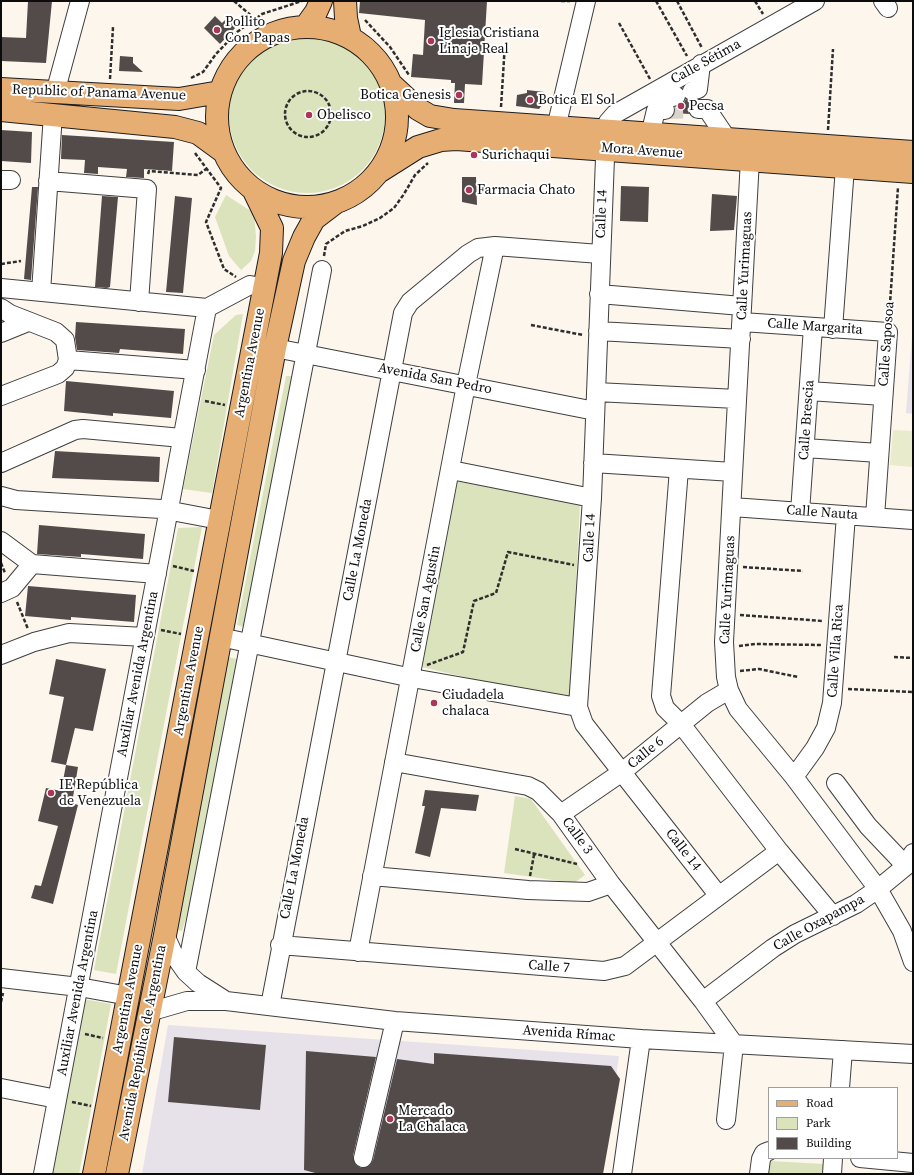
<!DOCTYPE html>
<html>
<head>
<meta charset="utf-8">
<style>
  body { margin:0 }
  #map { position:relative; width:914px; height:1175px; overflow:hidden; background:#fdf6ed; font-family:"Source Serif 4",serif }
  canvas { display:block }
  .frame { position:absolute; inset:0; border:2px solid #0c0c0c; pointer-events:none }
  .legend { position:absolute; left:768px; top:1087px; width:130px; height:72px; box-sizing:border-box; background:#fff; border:1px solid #9e9e9e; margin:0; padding:5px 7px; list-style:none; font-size:12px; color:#0c0c0c }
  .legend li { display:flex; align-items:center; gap:8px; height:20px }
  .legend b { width:20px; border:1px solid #9e9e9e }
</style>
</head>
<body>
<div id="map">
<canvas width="914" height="1175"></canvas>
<div class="frame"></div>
<ul class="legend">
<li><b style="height:5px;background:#e7ae73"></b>Road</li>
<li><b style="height:11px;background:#dae3bb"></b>Park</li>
<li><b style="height:11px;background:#534b4a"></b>Building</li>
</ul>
</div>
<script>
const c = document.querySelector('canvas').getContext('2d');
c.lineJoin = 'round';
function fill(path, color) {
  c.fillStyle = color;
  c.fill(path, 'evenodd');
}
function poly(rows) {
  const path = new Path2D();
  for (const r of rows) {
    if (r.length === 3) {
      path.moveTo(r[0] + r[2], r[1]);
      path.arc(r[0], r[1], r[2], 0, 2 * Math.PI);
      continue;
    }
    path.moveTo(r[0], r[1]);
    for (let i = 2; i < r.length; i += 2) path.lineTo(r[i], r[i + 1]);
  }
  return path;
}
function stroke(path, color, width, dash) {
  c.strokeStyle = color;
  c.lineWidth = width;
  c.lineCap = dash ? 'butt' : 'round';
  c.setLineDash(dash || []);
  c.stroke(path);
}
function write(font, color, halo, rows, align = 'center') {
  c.font = font + ' "Source Serif 4",serif';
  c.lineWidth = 4;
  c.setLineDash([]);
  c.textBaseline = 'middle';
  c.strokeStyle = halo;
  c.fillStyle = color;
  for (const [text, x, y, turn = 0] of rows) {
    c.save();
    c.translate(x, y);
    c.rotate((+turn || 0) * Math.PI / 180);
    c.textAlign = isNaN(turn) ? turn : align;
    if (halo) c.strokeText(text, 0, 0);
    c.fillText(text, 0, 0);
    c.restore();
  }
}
fill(poly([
  [913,323,913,414,906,413],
  [168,1025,619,1056,602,1174,142,1174]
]), '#e7e1ea');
fill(poly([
  [307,115,78],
  [226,195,254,213,256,237,255,251,251,261,241,270,229,256,215,217],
  [243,314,212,493,183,489,214,335,236,315],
  [286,376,296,376,247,628,237,625],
  [456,481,580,504,570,702,422,667],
  [202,527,116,974,94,970,178,528],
  [227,657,242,660,201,869,182,931,178,930],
  [515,796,531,799,585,875,574,883,504,873],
  [83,999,111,1004,79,1174,50,1174],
  [769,1161,824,1164,823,1174,768,1174]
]), '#dae3bb');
fill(poly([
  [893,430,913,431,913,467,890,465]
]), '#e8ebcc');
fill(poly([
  [28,1,52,1,46,63,1,61,1,37,26,38],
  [360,1,487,1,482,85,465,84,464,103,454,103,455,83,451,83,451,80,411,77,413,54,423,55,425,20,359,13],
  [215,16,222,23,227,18,236,27,220,44,204,28],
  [120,56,133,57,133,63,143,72,119,71],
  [527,90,544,92,542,105,539,109,516,106,517,95,527,93],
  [686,99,691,101,688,109,689,114,675,113,675,107,683,104],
  [1,130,32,132,31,163,1,161],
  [62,135,174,142,172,171,144,169,144,178,126,177,127,169,98,167,98,174,84,173,85,160,61,159],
  [462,177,476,177,477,205,462,202],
  [621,186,649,187,648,222,620,221],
  [32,187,38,187,31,280,24,279],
  [712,194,737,196,734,230,710,231],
  [102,196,118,197,110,287,107,288,95,287],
  [175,196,192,198,183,293,166,292],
  [76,322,185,329,183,354,120,349,119,353,77,350,75,337],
  [66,381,174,391,171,418,113,413,113,416,64,411],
  [55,451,160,457,159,482,52,478],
  [39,525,145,534,143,559,81,554,81,557,37,554],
  [28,586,136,595,134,622,71,617,71,620,25,616],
  [56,659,106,669,93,731,75,728,66,765,51,762,64,697,49,694],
  [66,765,78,767,72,803,78,805,53,904,31,898,35,885,41,886,58,826,38,821,46,788,61,791],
  [425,790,479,795,476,811,441,808,430,857,415,853,425,806,422,806],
  [174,1037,266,1045,260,1110,168,1102],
  [306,1051,376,1057,353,1156,356,1165,361,1168,370,1165,373,1160,397,1059,434,1064,434,1053,611,1066,620,1079,603,1174,319,1174,304,1170]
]), '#534b4a');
stroke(poly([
  [665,110,698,109]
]), '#d9d3cb', 18, [18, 9]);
const minor = poly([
  [883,1,888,8],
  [692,91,698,89,701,64],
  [55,93,80,1],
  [657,101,676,96],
  [698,109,707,109,728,140],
  [556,128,586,1],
  [650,135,656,110,665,110],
  [750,159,724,642,726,677,729,690,738,709,794,777,878,889,902,931,913,962],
  [1,180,11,180],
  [48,181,147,189,139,302],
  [1,288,207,308],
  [41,292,53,114],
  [599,294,742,306],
  [1,308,10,314,56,332,65,340,68,360,65,368,58,374,1,396],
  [742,322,888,332,875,517],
  [833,329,845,167],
  [598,331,741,339],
  [1,333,28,322],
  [275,348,595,411],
  [68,360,196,370],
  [809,391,883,396],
  [596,392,737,399],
  [805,448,879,453],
  [1,463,75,430,83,429,182,438],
  [593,463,733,472],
  [679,469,661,696,665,708,681,724,779,851,833,916],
  [451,470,592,498],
  [1,496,16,500,161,509,219,520],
  [732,507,913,520],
  [800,512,813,327],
  [1,541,32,564,157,574],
  [1,593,12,588,32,564],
  [220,637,412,678,578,707],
  [1,655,34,642,69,633,145,637],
  [394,762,528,786,538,791,561,814,611,884,703,1001,734,1044,726,1120],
  [794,777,815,748,826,728,832,703,846,515],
  [836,783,868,826,906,866],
  [561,814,622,772,707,703,729,690],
  [372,876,528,890,588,892,611,884],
  [719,896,584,724,578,707,592,498,606,132,608,122,615,114,815,1],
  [165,935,174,955,186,972,198,983,223,999],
  [280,945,604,971,625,966,779,851],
  [358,952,466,385,495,246],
  [186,972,322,270],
  [1,978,79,987,129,996],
  [703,1001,773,948,795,934,856,904,878,889,906,866,913,853],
  [270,1006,403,313,410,302,468,254,478,248,495,246,600,254],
  [149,1012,187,1001,226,1001,395,1021,641,1039,913,1054],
  [1,1088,57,1099],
  [840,1088,843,1050],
  [363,1158,395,1021],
  [860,1158,913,1163],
  [43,1174,207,308,250,285,265,288],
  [622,1174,641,1039],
  [759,1174,761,1159,764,1153,769,1151],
  [832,1174,833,1158]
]);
const major = poly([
  [345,1,346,18,350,37],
  [306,26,316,12,321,1],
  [307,117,90],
  [392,85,418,109,430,116,454,120,913,152],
  [1,89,179,99,220,92],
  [1,110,175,127,198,133,224,152],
  [380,171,418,147,441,140,456,139,913,172],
  [94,1174,271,253,272,228,254,191],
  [117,1174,165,935,275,348,294,261,304,237,314,219,335,203]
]);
stroke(minor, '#3f3f3f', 20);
stroke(major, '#1d1d1d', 24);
stroke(poly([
  [234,1,255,19],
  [561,1,570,1],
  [656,1,687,56],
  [677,1,702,48],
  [755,1,763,14],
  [365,20,390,47,409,75],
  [619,23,650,79],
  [191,78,203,72,216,54,237,32,262,14,302,1],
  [110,79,113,27],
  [308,114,23],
  [501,107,505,43],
  [828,130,833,49],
  [195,153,221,188,206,222,224,269,236,277],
  [148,174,149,171,198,175,206,169],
  [324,256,326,244,345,231,363,226,380,218,394,208,404,194,415,175,428,163],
  [1,264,21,261],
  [889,318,898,187],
  [531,325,583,335],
  [205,401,225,405],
  [1,563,5,573],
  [173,566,194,571],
  [743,567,803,571],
  [17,602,28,629],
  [740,615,823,621],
  [161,630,181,634],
  [739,646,755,644,822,645],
  [894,657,913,658],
  [427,665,463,652,474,601,496,593,508,552,574,565],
  [740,671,759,669,798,677],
  [848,689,913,692],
  [515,849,577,864],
  [530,876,534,855],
  [1,1002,3,993],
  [85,1034,103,1038],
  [72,1102,91,1106]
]), '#2e2e2e', 2.5, [4, 2]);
stroke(minor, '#fff', 18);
stroke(major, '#e7ae73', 22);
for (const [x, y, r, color] of [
  [217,30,4,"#aa3658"],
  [431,41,4,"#aa3658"],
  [459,95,4,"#aa3658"],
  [530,100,4,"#aa3658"],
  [681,106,4,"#aa3658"],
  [309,115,4,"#aa3658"],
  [474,155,4,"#aa3658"],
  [469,190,4,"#aa3658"],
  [434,703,4,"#aa3658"],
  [51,793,4,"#aa3658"],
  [390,1119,4,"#aa3658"]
]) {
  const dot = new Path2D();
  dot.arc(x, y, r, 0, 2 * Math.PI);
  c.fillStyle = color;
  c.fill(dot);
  stroke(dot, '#fff', 1.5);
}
write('14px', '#0c0c0c', '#fff', [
  ["Pollito",225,22],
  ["Con Papas",225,38],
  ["Iglesia Cristiana",439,33],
  ["Linaje Real",439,49],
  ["Botica Genesis",451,95,"right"],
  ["Botica El Sol",538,100],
  ["Pecsa",689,106],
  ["Obelisco",317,115],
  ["Surichaqui",482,155],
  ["Farmacia Chato",477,190],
  ["Ciudadela",442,695],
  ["chalaca",442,711],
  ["IE República",59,785],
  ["de Venezuela",59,801],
  ["Mercado",398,1111],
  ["La Chalaca",398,1127]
], 'left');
write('14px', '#0c0c0c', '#fff', [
  ["Calle Sétima",706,62,-29],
  ["Republic of Panama Avenue",99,93,2],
  ["Mora Avenue",642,151,4],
  ["Calle 14",602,214,-88],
  ["Calle Yurimaguas",745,266,-87],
  ["Calle Margarita",815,327,4],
  ["Calle Saposoa",887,344,-86],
  ["Argentina Avenue",250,363,-79],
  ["Avenida San Pedro",435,379,11],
  ["Calle Brescia",807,420,-86],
  ["Calle Nauta",822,513,4],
  ["Calle 14",590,538,-87],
  ["Calle La Moneda",358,550,-79],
  ["Calle Yurimaguas",728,590,-87],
  ["Calle San Agustin",426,599,-79],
  ["Calle Villa Rica",836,651,-86],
  ["Auxiliar Avenida Argentina",138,674,-79],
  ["Argentina Avenue",189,681,-79],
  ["Calle 6",646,753,-39],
  ["Calle 3",577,836,54],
  ["Calle 14",683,850,52],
  ["Calle La Moneda",295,868,-79],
  ["Calle Oxapampa",819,923,-29],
  ["Calle 7",549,967,4],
  ["Auxiliar Avenida Argentina",78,993,-79],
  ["Argentina Avenue",128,999,-79],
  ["Avenida Rímac",569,1034,4],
  ["Avenida República de Argentina",143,1043,-79]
]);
</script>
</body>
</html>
